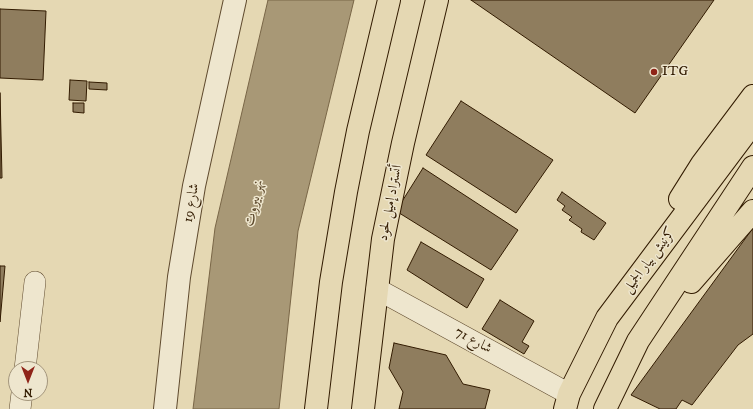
<!DOCTYPE html>
<html>
<head>
<meta charset="utf-8">
<style>
  body { margin:0 }
  #map { position:relative; width:753px; height:409px; overflow:hidden; background:#e5d8b3; font-family:"IM FELL DW Pica",serif }
  canvas { display:block }
  .north { position:absolute; left:8px; top:361px; width:40px; height:40px; box-sizing:border-box; background:#eee6ce; border:1px solid #a3957c; border-radius:50%; rotate:180deg; font-size:11px; font-weight:700; line-height:16px; text-align:center; color:#321b01 }
  .north::after { content:''; display:block; margin:auto; width:14px; height:18px; background:#8f2418; clip-path:polygon(50% 0,100% 100%,50% 72%,0 100%) }
</style>
</head>
<body>
<div id="map">
<canvas width="753" height="409"></canvas>
<div class="north">N</div>
</div>
<script>
const c = document.querySelector('canvas').getContext('2d');
c.lineJoin = 'round';
function fill(path, color) {
  c.fillStyle = color;
  c.fill(path, 'evenodd');
}
function poly(rows) {
  const path = new Path2D();
  for (const r of rows) {
    path.moveTo(r[0], r[1]);
    for (let i = 2; i < r.length; i += 2) path.lineTo(r[i], r[i + 1]);
  }
  return path;
}
function stroke(path, color, width, dash) {
  c.strokeStyle = color;
  c.lineWidth = width;
  c.lineCap = dash ? 'butt' : 'round';
  c.setLineDash(dash || []);
  c.stroke(path);
}
function write(font, color, halo, rows, align = 'center') {
  c.font = font + ' "IM FELL DW Pica",Amiri,serif';
  c.lineWidth = 3;
  c.setLineDash([]);
  c.textBaseline = 'middle';
  c.strokeStyle = halo;
  c.fillStyle = color;
  for (const [text, x, y, turn = 0] of rows) {
    c.save();
    c.translate(x, y);
    c.rotate((+turn || 0) * Math.PI / 180);
    c.textAlign = isNaN(turn) ? turn : align;
    if (halo) c.strokeText(text, 0, 0);
    c.fillText(text, 0, 0);
    c.restore();
  }
}
const water = poly([
  [268,0,354,0,298,231,279,409,193,409,215,228,268,0]
]);
fill(water, '#a89876');
stroke(water, '#796647', 1);
const building = poly([
  [471,0,714,0,635,113,471,0],
  [0,9,46,11,43,80,0,78,0,9],
  [70,80,87,81,86,101,69,100,70,80],
  [89,82,107,83,107,90,89,89,89,82],
  [0,93,2,178,0,178,0,93],
  [461,101,553,160,516,213,426,155,461,101],
  [73,103,84,103,84,113,73,112,73,103],
  [423,168,518,230,491,270,396,211,423,168],
  [562,192,606,223,594,240,581,232,582,229,569,220,572,217,562,210,565,206,557,200,562,192],
  [753,228,753,334,738,345,692,405,682,400,676,409,660,409,631,395,753,228],
  [421,242,484,279,467,308,407,270,421,242],
  [0,266,5,266,0,322,0,266],
  [500,300,534,321,522,342,529,346,524,354,482,329,500,300],
  [394,343,446,355,463,384,490,390,485,409,399,409,403,392,389,368,394,343]
]);
fill(building, '#8f7d5e');
stroke(building, '#321b01', 1);
const minor = poly([
  [377,289,569,394],
  [25,369,35,282],
  [20,409,22,393]
]);
const tertiary = poly([
  [165,409,179,277,194,186,235,0]
]);
const trunk = poly([
  [680,199,702,164,753,96],
  [691,282,753,211],
  [565,409,569,394,607,318,753,123],
  [605,409,638,341,753,167]
]);
const motorway = poly([
  [316,409,331,282,346,192,358,131,389,0],
  [363,409,383,239,403,143,437,0]
]);
stroke(minor, '#5f4a2e', 22);
stroke(tertiary, '#5f4a2e', 24);
stroke(trunk, '#321b01', 24);
stroke(motorway, '#321b01', 24);
stroke(minor, '#eee6ce', 21);
stroke(tertiary, '#eee6ce', 22);
stroke(trunk, '#e5d8b3', 22);
stroke(motorway, '#e5d8b3', 22);
for (const [x, y, r, color] of [
  [654,72,4,"#8f2418"]
]) {
  const dot = new Path2D();
  dot.arc(x, y, r, 0, 2 * Math.PI);
  c.fillStyle = color;
  c.fill(dot);
  stroke(dot, '#eee6ce', 1.5);
}
write('14px', '#321b01', '#eee6ce', [
  ["ITG",662,72]
], 'left');
write('14px', '#321b01', '#eee6ce', [
  ["شارع 19",192,203,-80],
  ["أتستراد إميل لحود",391,203,-79],
  ["كرنيش بيار الجميل",650,261,-53],
  ["شارع 71",473,341,29]
]);
write('italic 15px', '#5b472a', '#eee6ce', [
  ["نهر بيروت",255,203,-78]
]);
</script>
</body>
</html>
